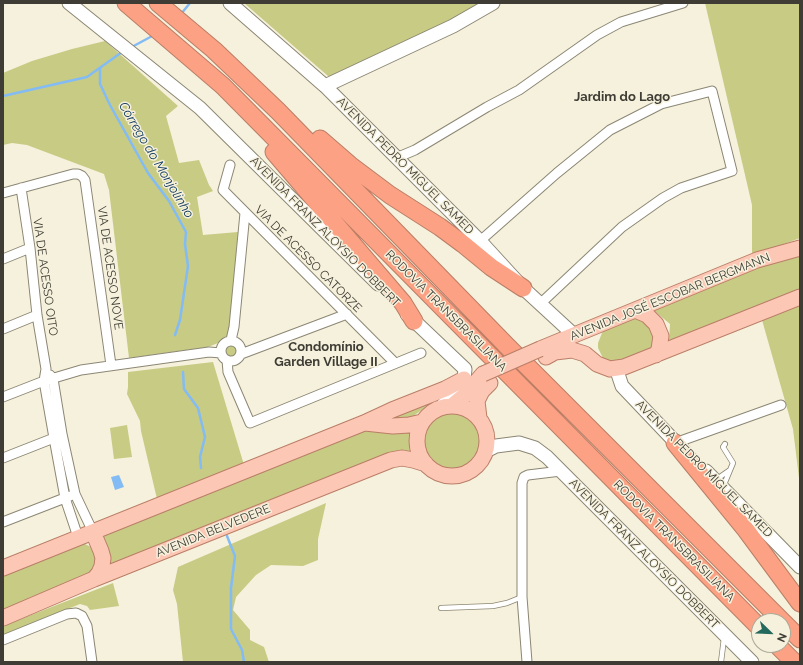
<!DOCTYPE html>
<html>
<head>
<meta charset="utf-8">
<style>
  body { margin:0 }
  #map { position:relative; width:803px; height:665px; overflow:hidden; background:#f6f1dc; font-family:Raleway,sans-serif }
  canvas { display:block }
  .frame { position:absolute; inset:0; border:4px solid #3e3c34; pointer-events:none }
  .north { position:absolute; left:751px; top:613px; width:40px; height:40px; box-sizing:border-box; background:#f6f1dc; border:1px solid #aca999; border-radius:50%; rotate:113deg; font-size:11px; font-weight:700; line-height:16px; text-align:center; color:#3e3c34 }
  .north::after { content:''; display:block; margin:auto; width:14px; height:18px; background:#24695d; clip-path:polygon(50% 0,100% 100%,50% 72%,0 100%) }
</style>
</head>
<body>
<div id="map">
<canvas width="803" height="665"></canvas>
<div class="frame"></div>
<div class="north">N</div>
</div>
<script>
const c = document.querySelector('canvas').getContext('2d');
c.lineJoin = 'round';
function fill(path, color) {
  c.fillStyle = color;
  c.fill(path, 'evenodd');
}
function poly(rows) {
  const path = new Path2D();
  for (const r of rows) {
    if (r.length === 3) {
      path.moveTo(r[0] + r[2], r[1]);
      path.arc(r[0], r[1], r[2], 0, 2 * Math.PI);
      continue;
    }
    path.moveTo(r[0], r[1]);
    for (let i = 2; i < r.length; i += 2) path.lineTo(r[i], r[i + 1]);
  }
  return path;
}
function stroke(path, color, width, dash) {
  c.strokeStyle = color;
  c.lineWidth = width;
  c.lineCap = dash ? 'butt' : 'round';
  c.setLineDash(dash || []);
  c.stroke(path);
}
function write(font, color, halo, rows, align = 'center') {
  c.font = font + ' Raleway,sans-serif';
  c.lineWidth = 3;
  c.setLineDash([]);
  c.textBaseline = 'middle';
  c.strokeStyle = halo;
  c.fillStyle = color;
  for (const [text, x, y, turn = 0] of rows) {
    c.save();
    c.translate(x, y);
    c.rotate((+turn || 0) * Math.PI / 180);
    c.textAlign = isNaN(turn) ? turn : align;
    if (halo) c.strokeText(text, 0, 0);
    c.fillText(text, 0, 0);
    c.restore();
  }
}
fill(poly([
  [244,3,488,3,333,78,328,76],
  [705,3,800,3,800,238,752,256,752,205],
  [105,41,178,106,166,116,179,163,199,160,209,185,213,191,197,197,203,235,238,232,229,334,218,343,208,347,129,358,109,190,104,174,27,145,12,143,3,145,3,73,32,61,72,49],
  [800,255,800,290,669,341,670,324,652,309,747,270],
  [800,304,800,486,793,429,762,320],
  [634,318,639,318,654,328,653,347,617,364,607,361,603,358,598,348,598,343,602,333,605,329],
  [231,351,7],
  [213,362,244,465,157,499,141,431,140,421,127,394,128,387,128,372],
  [443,397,426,407,412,417,387,420],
  [452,441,30],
  [127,425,132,457,114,459,110,428],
  [362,431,410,432,409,452,383,455,108,566,102,534],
  [326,503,318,539,318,560,303,566,271,565,256,575,236,597,233,610,250,630,250,640,264,647,269,662,183,662,177,604,173,590,178,567],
  [83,543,91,547,96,555,96,564,91,572,83,577,31,597,17,605,3,611,3,576],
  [113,583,119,606,90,610,87,606,80,604,3,635,3,626]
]), '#c7cb84');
fill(poly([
  [119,475,124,487,115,490,111,477]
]), '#83bbf4');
stroke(poly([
  [181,14,190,3],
  [130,48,154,35],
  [100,68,100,84,110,105,148,173,169,201,186,232,185,244,188,266,180,320,175,335],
  [3,96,87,77,122,52],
  [183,372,184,389,198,408,205,437,200,457,201,468],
  [227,536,235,556,231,588,231,629,242,650,244,662]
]), '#83bbf4', 2.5);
const lane = poly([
  [717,479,730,470],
  [723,487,733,463,723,447,725,444],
  [441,608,493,606,507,603,522,597],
  [721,662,724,638]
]);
const street = poly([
  [396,158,415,150,487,107,519,90,597,35,621,22,683,3],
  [230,165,223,190,395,363],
  [21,188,30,248,37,315,46,369,44,381,54,438,65,498,78,537],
  [3,193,73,174,78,174,82,176,85,180,111,365],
  [480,241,557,173,610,130,661,104,712,91,732,171,681,188,663,198,622,227,540,304],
  [3,259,30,248],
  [3,329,37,315],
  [231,340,234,327,245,213],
  [231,351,10],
  [241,354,347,314],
  [227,360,228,372,250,423,421,353],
  [50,375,53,379,62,434,75,494,93,532],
  [3,397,44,381,81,370,209,352,221,353],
  [675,443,781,405],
  [3,458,59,436],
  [3,522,70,496],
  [3,640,67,614,76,613,82,616,87,626,92,662],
  [527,662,522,597,522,483,524,477,528,475,561,471]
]);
const secondary = poly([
  [69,3,200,108,378,284],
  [230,3,325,86,480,241,523,288,574,335],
  [325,86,453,26,493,3],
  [407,314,465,369,464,379,453,395,441,407],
  [621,367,618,374,622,386,681,448],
  [486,451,496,446,519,443,535,448,547,457,752,662],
  [706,471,800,567]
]);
const primary = poly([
  [635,310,647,315,656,324,661,336,659,349,656,355],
  [540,349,757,260,800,248],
  [546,357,555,352,572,350,585,354,597,364,610,369,624,367,800,297],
  [453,405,465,395,483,374],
  [452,441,35],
  [479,418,477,401,482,391,490,383],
  [365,423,393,426,409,425,422,422],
  [93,532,101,551,103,558,102,566,99,573,94,579],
  [3,568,364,423,392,410,445,389,464,379],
  [3,618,94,579,391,460,402,458,413,460,426,464]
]);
const highway = poly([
  [126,3,223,86,759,627],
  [158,3,214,50,278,111,507,346,782,621],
  [320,139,350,165,390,195,440,227,463,244,491,267,523,288],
  [274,152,403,303,414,321],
  [675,443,746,530,800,603],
  [783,622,800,639],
  [777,645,794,662]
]);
stroke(lane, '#8c8774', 6);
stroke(street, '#8c8774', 11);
stroke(secondary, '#8c8774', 15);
stroke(primary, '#ba7e67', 17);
stroke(highway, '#ba7e67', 19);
stroke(lane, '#fff', 4.5);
stroke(street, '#fff', 9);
stroke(secondary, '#fff', 13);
stroke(primary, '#fdc7b5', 15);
stroke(highway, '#fca183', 17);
const primaryBridge = poly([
  [483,374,540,349]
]);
stroke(primaryBridge, '#ba7e67', 17, []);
stroke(primaryBridge, '#fdc7b5', 15);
write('12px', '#3e3c34', '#f6f1dc', [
  ["AVENIDA PEDRO MIGUEL SAMED",405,166,45],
  ["AVENIDA FRANZ ALOYSIO DOBBERT",325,232,45],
  ["VIA DE ACESSO CATORZE",308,259,45],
  ["VIA DE ACESSO NOVE",110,268,82],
  ["VIA DE ACESSO OITO",45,277,82],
  ["AVENIDA JOSÉ ESCOBAR BERGMANN",670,297,-22],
  ["RODOVIA TRANSBRASILIANA",446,311,45],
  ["AVENIDA PEDRO MIGUEL SAMED",704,469,45],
  ["AVENIDA BELVEDERE",213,531,-22],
  ["RODOVIA TRANSBRASILIANA",674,541,45],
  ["AVENIDA FRANZ ALOYSIO DOBBERT",644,554,45]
]);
write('bold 13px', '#3e3c34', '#f6f1dc', [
  ["Jardim do Lago",622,97],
  ["Condomínio",326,347],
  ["Garden Village II",326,362]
]);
write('italic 13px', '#133c60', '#f6f1dc', [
  ["Córrego do Monjolinho",156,160,59]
]);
</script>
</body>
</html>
